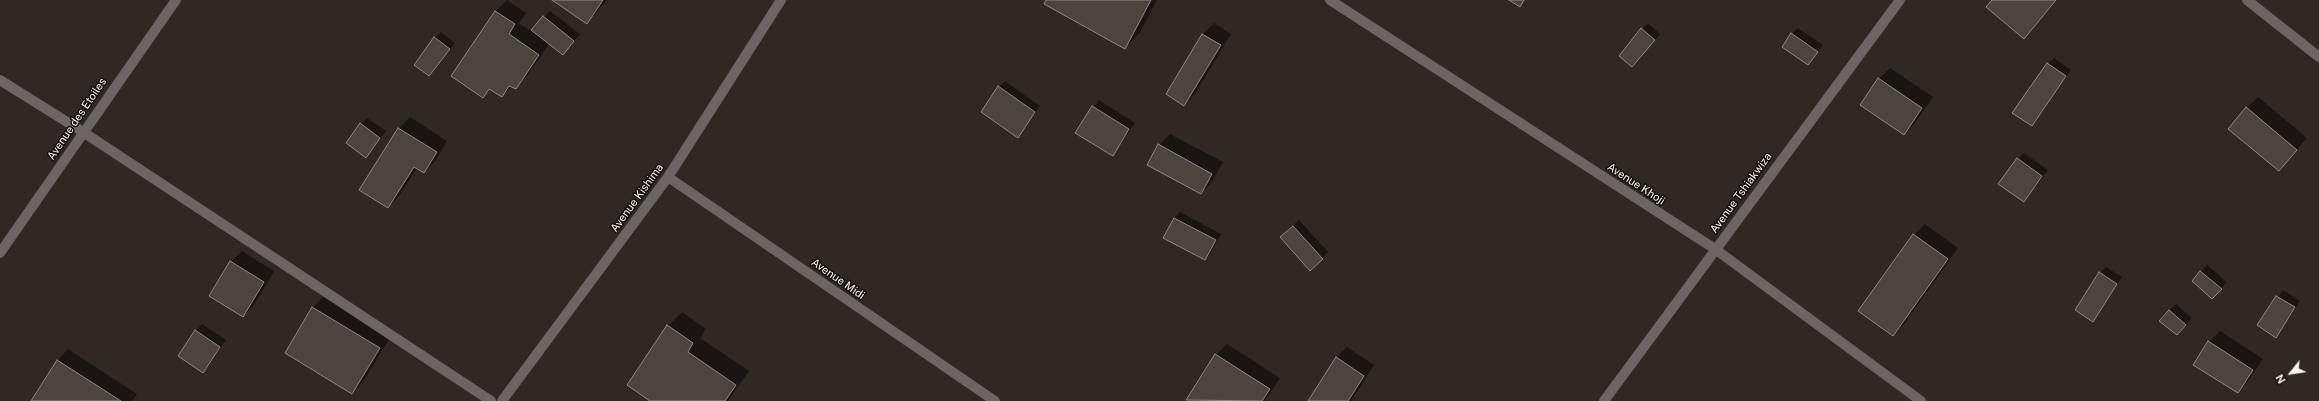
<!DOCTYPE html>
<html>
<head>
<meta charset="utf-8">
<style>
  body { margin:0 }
  #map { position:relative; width:2319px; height:401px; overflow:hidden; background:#302822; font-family:"Public Sans",sans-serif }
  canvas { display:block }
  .north { position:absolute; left:2271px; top:353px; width:40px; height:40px; -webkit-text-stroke:3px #15120f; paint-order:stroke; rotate:240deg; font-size:11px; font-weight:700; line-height:16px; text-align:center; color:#f9f4f0 }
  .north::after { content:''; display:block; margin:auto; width:14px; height:18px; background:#f9f4f0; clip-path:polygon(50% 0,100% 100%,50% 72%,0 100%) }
</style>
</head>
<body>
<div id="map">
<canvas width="2319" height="401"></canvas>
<div class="north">N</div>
</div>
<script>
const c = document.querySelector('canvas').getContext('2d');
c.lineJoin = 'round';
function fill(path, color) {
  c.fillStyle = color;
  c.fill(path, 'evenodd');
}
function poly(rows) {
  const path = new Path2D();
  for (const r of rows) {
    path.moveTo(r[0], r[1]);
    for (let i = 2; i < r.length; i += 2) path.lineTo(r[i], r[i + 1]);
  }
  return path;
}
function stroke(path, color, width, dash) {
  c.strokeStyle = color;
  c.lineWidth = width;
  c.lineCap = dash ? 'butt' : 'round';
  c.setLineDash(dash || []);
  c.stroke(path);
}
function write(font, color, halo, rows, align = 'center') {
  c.font = font + ' "Public Sans",sans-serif';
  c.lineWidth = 3;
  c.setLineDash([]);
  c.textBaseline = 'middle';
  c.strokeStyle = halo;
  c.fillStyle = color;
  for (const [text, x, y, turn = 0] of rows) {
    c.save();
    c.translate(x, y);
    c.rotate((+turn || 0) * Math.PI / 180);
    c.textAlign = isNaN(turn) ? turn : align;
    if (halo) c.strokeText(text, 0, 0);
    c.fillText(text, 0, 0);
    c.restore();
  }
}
fill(poly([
  [507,0,526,13,519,23,531,31,550,11,580,34,563,54,550,43,526,77,515,88,512,86,502,96,490,88,482,96,452,76,496,11],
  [554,0,607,0,587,23],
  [1048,0,1157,0,1139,34,1125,47],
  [1993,0,2057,0,2024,38],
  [1214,23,1231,34,1195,94,1184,105,1167,94,1203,34],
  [1648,23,1660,34,1632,66,1642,29],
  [1798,28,1823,45,1808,64,1792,34],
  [441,32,455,43,429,75,435,38],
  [2054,58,2071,70,2032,124,2048,64],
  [1890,68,1933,97,1915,123,1904,134,1879,79],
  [1005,81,1040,106,1018,136,999,87],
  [2258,97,2307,138,2279,170,2247,108],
  [1099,100,1135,123,1113,155,1077,132],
  [410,117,447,141,435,161,424,172,417,168,399,196,388,207,361,190,399,128],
  [367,118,386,131,366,156,361,124],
  [1170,134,1223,162,1212,182,1201,193,1148,164,1159,145],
  [2024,153,2048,170,2024,201,2017,159],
  [1180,212,1221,234,1211,253,1205,259,1174,218],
  [1299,220,1328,252,1322,258,1287,231],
  [1925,224,1958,248,1904,324,1893,335,1914,235],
  [242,251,274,271,254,305,243,316,231,262],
  [2207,265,2227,282,2218,291,2193,281],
  [2106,267,2122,277,2093,321,2100,273],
  [2283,290,2300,301,2276,336,2259,325],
  [324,296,391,336,363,382,352,393,286,353,313,307],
  [2176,304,2192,318,2183,328,2169,310],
  [682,312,706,329,700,338,749,371,728,401,651,401,628,385,668,326],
  [202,324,226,340,203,372,196,331],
  [2220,331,2263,359,2248,381,2237,392,2209,342],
  [1227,344,1280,378,1265,401,1188,400,1216,355],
  [1347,347,1374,365,1351,401,1309,401,1336,358],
  [68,349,137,394,132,401,32,401,58,360]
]), '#0007');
const building = poly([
  [552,0,603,0,587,24,552,0],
  [1046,0,1151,0,1125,49,1044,4,1046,0],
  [1509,0,1524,0,1520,7,1509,0],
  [1992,0,2056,0,2024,39,1986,7,1992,0],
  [495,11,515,24,509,34,539,55,516,89,509,86,502,97,489,89,483,98,451,76,495,11],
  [543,16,574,41,563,55,531,30,543,16],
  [1641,28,1655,40,1632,67,1619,56,1641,28],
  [1791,33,1818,52,1808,65,1782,47,1791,33],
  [1202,34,1221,45,1184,106,1166,94,1202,34],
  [434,37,450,49,429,76,414,65,434,37],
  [2047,63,2066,76,2032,126,2012,113,2047,63],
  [1878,78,1922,108,1904,135,1860,105,1878,78],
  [998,86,1035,112,1018,138,981,112,998,86],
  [1092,106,1129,129,1113,156,1075,133,1092,106],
  [2246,107,2297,150,2279,171,2228,129,2246,107],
  [360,123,380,138,366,158,346,143,360,123],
  [398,128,437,152,424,173,414,167,388,208,359,190,398,128],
  [1158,144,1212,174,1201,194,1147,165,1158,144],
  [2017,158,2042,176,2024,202,1998,184,2017,158],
  [1174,218,1216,240,1205,260,1163,238,1174,218],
  [1293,226,1323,259,1310,271,1280,237,1293,226],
  [1913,234,1948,259,1893,336,1858,311,1913,234],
  [230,261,264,282,243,317,209,296,230,261],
  [2200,271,2222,289,2212,299,2192,281,2200,271],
  [2099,272,2117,284,2093,322,2075,310,2099,272],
  [2276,296,2295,307,2276,338,2257,325,2276,296],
  [312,307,380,348,352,394,285,353,312,307],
  [2169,310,2186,325,2177,335,2159,321,2169,310],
  [667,325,693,343,688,352,736,385,725,401,650,401,627,385,667,325],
  [195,330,220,347,203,373,178,356,195,330],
  [2208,341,2253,370,2238,393,2193,365,2208,341],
  [1215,354,1270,389,1262,401,1186,400,1215,354],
  [1336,357,1364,376,1348,401,1308,401,1336,357],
  [57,360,121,401,31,401,57,360]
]);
fill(building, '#4c453e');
stroke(building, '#918881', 1);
stroke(poly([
  [1330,0,1715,249,1921,401],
  [2247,0,2319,57],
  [0,80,83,132,491,401],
  [668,177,995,401],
  [0,253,176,0],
  [502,401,668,177,781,0],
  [1604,401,1900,0]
]), '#6b6664', 10);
write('11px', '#f9f4f0', '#15120f', [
  ["Avenue des Etoiles",77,119,-56],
  ["Avenue Khoji",1636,184,33],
  ["Avenue Tshiakwiza",1741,193,-54],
  ["Avenue Kishima",637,198,-54],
  ["Avenue Midi",838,279,35]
]);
</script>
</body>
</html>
